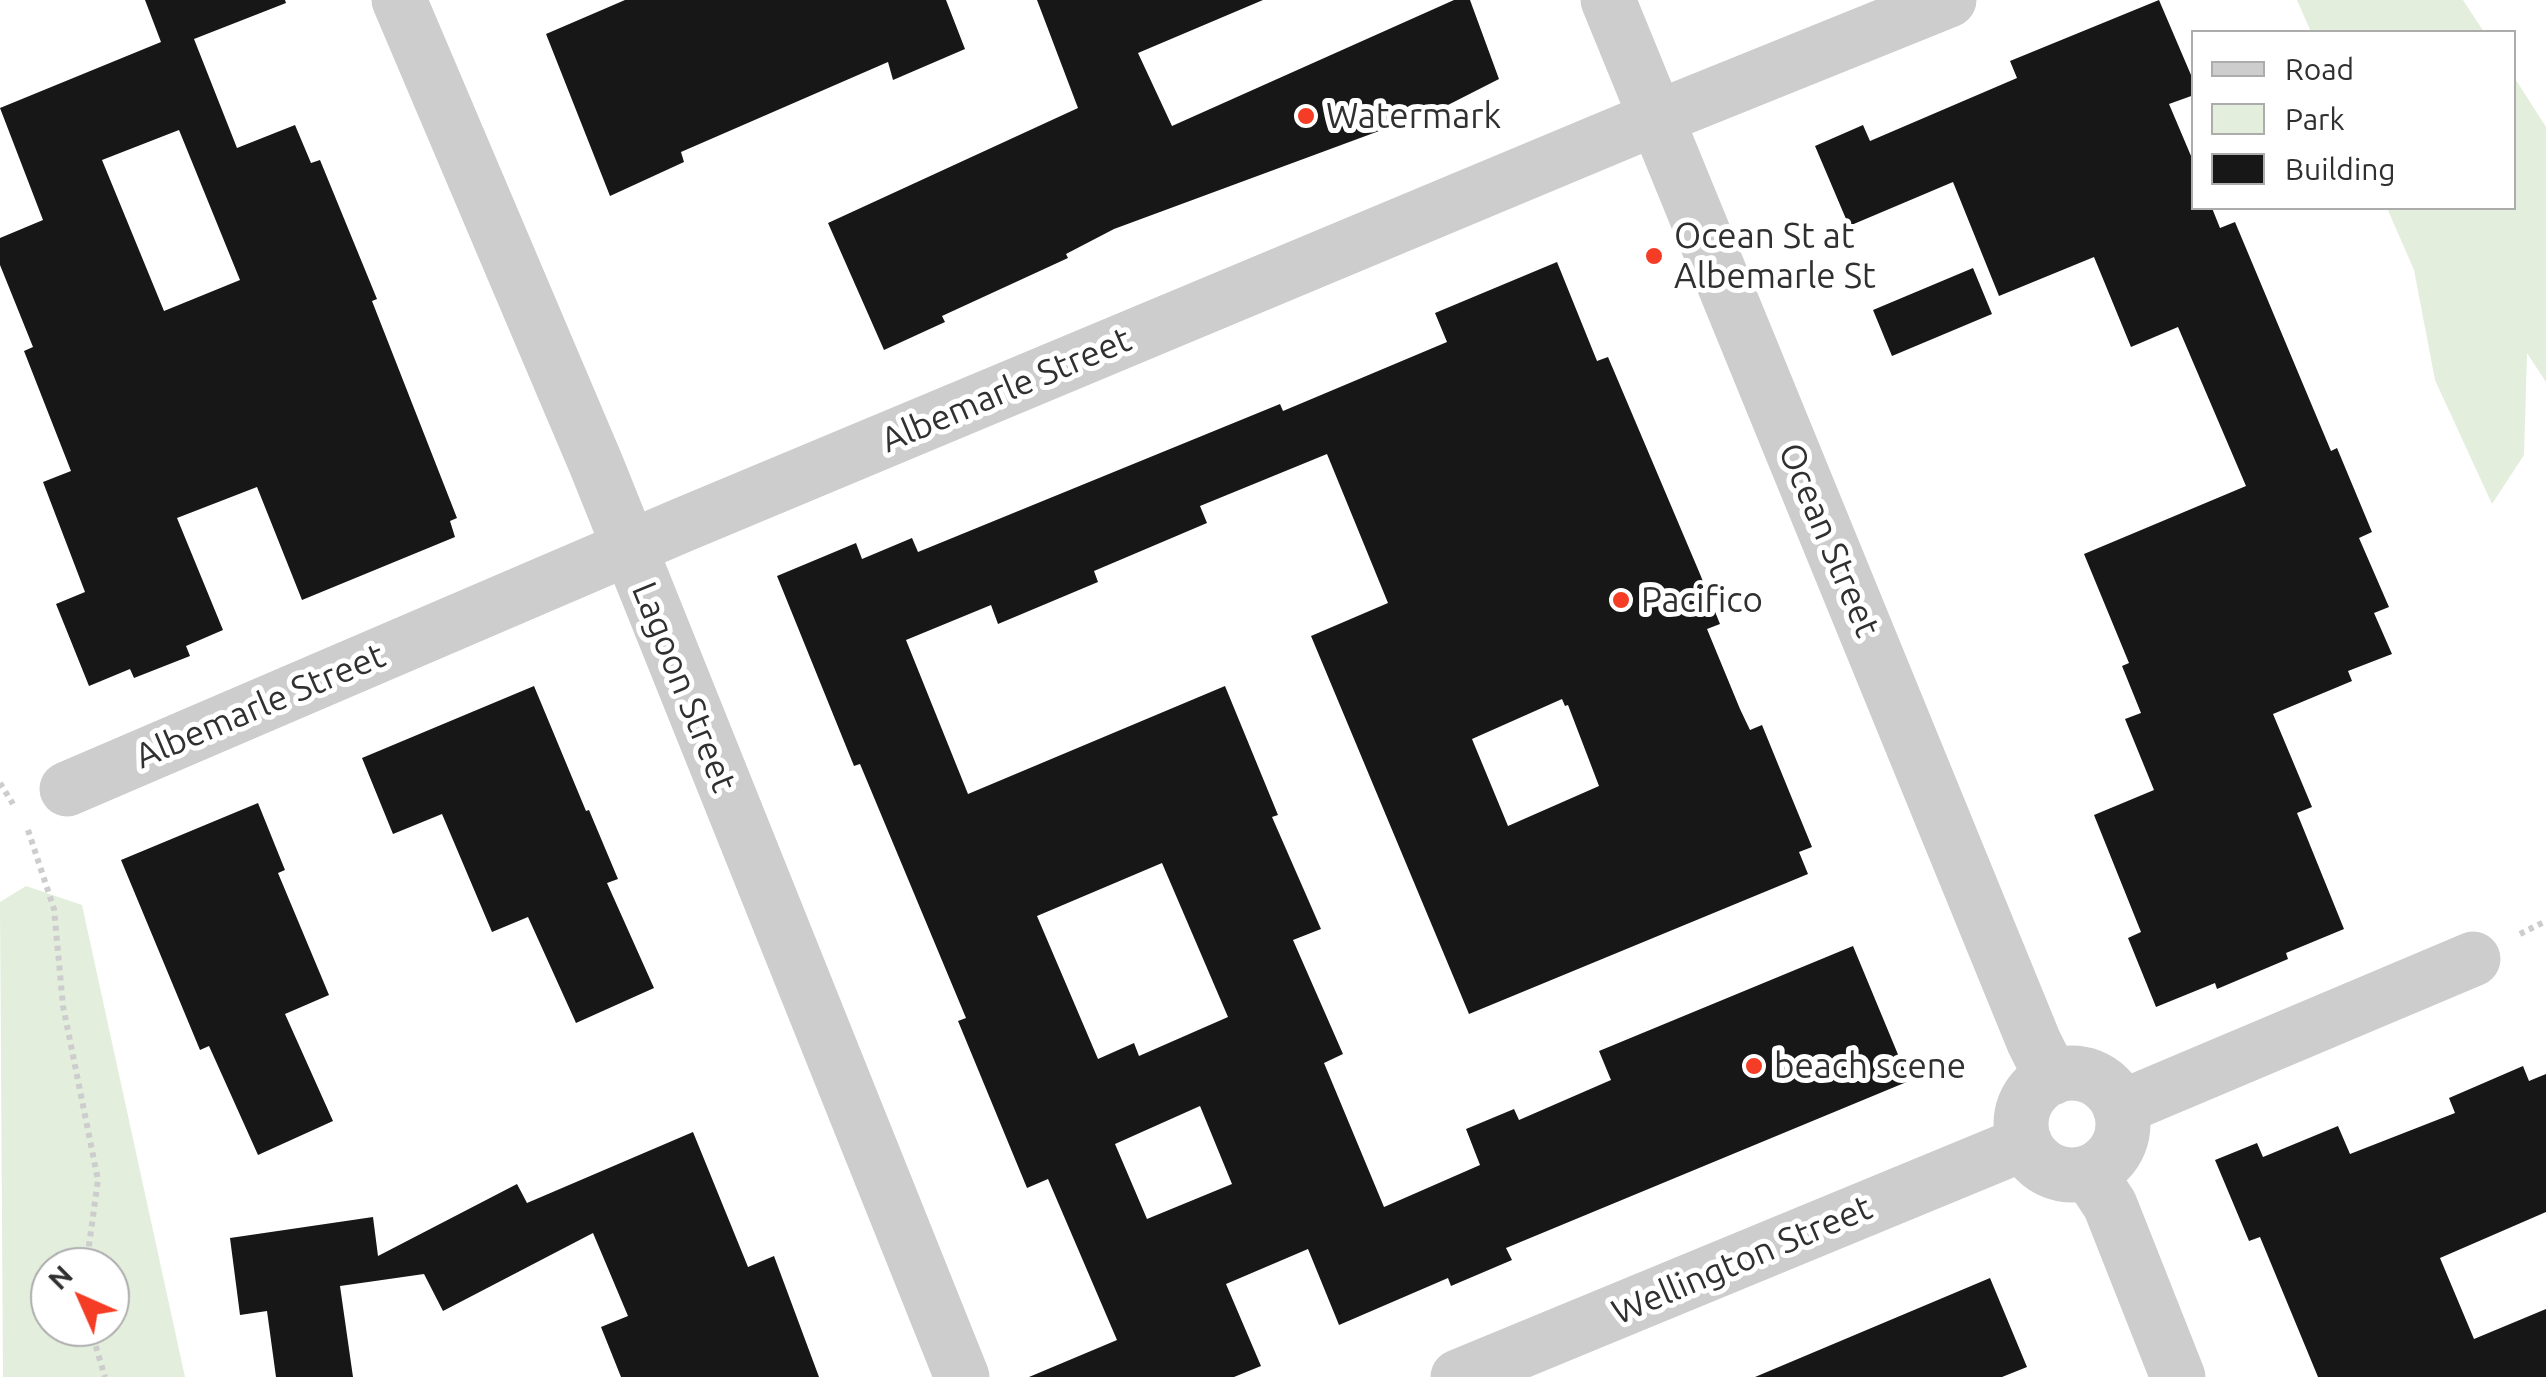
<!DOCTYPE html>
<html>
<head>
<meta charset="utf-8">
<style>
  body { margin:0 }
  #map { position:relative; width:2546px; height:1377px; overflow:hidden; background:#fff; font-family:Ubuntu,sans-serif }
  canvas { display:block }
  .legend { position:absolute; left:2191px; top:30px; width:325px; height:180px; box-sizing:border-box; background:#fff; border:2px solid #acacac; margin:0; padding:12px 18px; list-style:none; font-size:30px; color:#303030 }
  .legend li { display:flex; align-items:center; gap:20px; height:50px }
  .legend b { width:50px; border:2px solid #acacac }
  .north { position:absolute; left:30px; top:1247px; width:100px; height:100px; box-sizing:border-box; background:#fff; border:2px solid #acacac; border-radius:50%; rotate:315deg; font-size:28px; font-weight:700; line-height:40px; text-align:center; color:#303030 }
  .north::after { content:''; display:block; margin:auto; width:35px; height:45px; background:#f43d24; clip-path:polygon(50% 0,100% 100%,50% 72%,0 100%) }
</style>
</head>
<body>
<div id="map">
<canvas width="2546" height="1377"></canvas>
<ul class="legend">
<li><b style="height:12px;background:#cdcdcd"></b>Road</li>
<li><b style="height:28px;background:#e3eedd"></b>Park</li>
<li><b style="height:28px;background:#171717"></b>Building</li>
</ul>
<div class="north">N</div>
</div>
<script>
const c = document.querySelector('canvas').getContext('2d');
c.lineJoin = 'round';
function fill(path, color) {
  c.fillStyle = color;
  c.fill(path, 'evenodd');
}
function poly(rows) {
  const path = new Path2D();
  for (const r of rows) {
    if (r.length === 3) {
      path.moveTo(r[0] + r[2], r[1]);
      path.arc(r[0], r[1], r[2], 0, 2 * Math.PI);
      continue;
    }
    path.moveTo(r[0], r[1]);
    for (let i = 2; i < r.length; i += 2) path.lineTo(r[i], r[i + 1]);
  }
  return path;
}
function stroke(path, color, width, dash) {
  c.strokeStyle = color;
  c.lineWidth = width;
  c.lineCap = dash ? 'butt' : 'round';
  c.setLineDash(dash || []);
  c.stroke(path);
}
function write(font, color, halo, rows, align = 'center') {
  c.font = font + ' Ubuntu,sans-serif';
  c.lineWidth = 10;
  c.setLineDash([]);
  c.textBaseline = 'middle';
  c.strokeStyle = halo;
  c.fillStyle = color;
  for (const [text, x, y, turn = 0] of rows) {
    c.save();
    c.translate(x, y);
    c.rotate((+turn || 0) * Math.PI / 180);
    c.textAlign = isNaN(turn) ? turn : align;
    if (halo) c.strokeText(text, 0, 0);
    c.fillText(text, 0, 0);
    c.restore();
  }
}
fill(poly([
  [2297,0,2463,0,2484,32,2311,32],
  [2514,77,2546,127,2546,382,2527,353,2524,455,2492,504,2435,380,2414,270,2387,208,2514,208],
  [26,886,82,905,185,1377,3,1377,0,902],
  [110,1267,110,1327,50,1327,50,1267]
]), '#e3eedd');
fill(poly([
  [145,0,285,0,286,3,194,39,237,148,295,125,311,163,320,160,377,299,372,301,457,518,450,521,455,537,302,600,257,487,177,518,223,630,186,646,190,656,134,678,130,669,89,686,56,604,85,592,43,482,71,471,24,351,33,347,0,265,0,238,43,220,0,108,161,42],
  [179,130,240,280,164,311,102,160],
  [625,0,946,0,965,49,893,80,888,62,681,152,684,162,610,196,546,34],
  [1037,0,1263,0,1138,53,1172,126,1454,0,1470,0,1499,79,1444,107,1114,229,1066,254,1068,258,942,316,945,322,884,350,828,223,1078,108],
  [2159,0,2194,82,2194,95,2169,104,2194,163,2194,208,2212,208,2220,228,2235,222,2331,451,2337,448,2372,532,2359,538,2389,607,2374,613,2392,654,2348,671,2352,681,2273,714,2312,807,2297,813,2344,929,2286,953,2288,959,2217,989,2215,983,2156,1007,2128,938,2141,932,2094,815,2154,790,2125,719,2141,713,2122,666,2129,663,2084,554,2246,486,2178,327,2131,347,2094,257,1999,296,1953,182,1849,226,1815,146,1863,125,1870,141,2017,78,2010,61],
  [1557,262,1597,361,1608,357,1700,574,1720,624,1707,629,1740,709,1750,730,1762,725,1791,796,1812,847,1799,852,1808,874,1469,1014,1311,636,1388,603,1327,454,1200,506,1207,523,1094,571,1098,582,998,624,991,605,906,640,968,794,1225,686,1278,815,1272,817,1321,929,1293,940,1343,1054,1324,1063,1384,1207,1480,1165,1466,1129,1514,1109,1519,1120,1611,1080,1599,1051,1853,946,1909,1081,1506,1248,1512,1260,1451,1286,1448,1278,1339,1325,1308,1249,1226,1284,1261,1366,1234,1377,1029,1377,1117,1340,1048,1179,1027,1188,958,1021,966,1018,860,764,854,766,777,576,856,543,862,559,912,538,918,552,1280,404,1283,411,1447,342,1435,313],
  [1562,699,1565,706,1568,705,1599,786,1508,826,1472,739],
  [1162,863,1228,1017,1139,1056,1134,1043,1098,1059,1037,916],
  [1200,1106,1232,1184,1147,1219,1115,1144],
  [1973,268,1992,314,1892,356,1873,310],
  [534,686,586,811,589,810,618,879,607,883,654,988,576,1023,528,917,492,932,442,814,393,834,362,758],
  [258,803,285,870,278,873,329,995,285,1014,333,1121,258,1155,209,1046,200,1050,121,860],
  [2523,1066,2529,1081,2546,1074,2546,1212,2440,1258,2474,1339,2546,1309,2546,1377,2318,1377,2260,1237,2249,1241,2215,1160,2257,1143,2263,1157,2338,1126,2350,1154,2455,1113,2449,1098],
  [693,1132,748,1267,774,1256,819,1377,621,1377,601,1327,628,1316,593,1233,443,1311,424,1274,340,1286,353,1377,276,1377,267,1311,240,1315,230,1238,373,1217,378,1256,517,1184,527,1203],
  [1990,1278,2027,1367,2002,1377,1755,1377]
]), '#171717');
stroke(poly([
  [0,783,13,804],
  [28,830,54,909,63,1006,98,1180,86,1267],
  [2520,934,2546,921],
  [90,1327,105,1377]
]), '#cdcdcd', 6, [5, 5]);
stroke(poly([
  [399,0,596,464,962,1377],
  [1608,0,2034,1042,2052,1078],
  [67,789,680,526,1654,119,1949,0],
  [2072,1124,51],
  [2120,1108,2473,959],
  [2089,1173,2110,1205,2178,1377],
  [1458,1377,2025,1143]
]), '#cdcdcd', 55);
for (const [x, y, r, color] of [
  [1306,116,10,"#f43d24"],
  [1654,256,10,"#f43d24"],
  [1621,600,10,"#f43d24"],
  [1754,1066,10,"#f43d24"]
]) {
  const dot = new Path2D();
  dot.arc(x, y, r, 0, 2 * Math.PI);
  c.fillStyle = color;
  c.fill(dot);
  stroke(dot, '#fff', 4);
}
write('35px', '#303030', '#fff', [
  ["Watermark",1326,116],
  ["Ocean St at",1674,236],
  ["Albemarle St",1674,276],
  ["Pacifico",1641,600],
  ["beach scene",1774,1066]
], 'left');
write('35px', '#303030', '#fff', [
  ["Albemarle Street",1006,390,-23],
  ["Ocean Street",1829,540,67],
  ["Lagoon Street",684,687,68],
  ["Albemarle Street",260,706,-23],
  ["Wellington Street",1742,1260,-23]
]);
</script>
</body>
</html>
